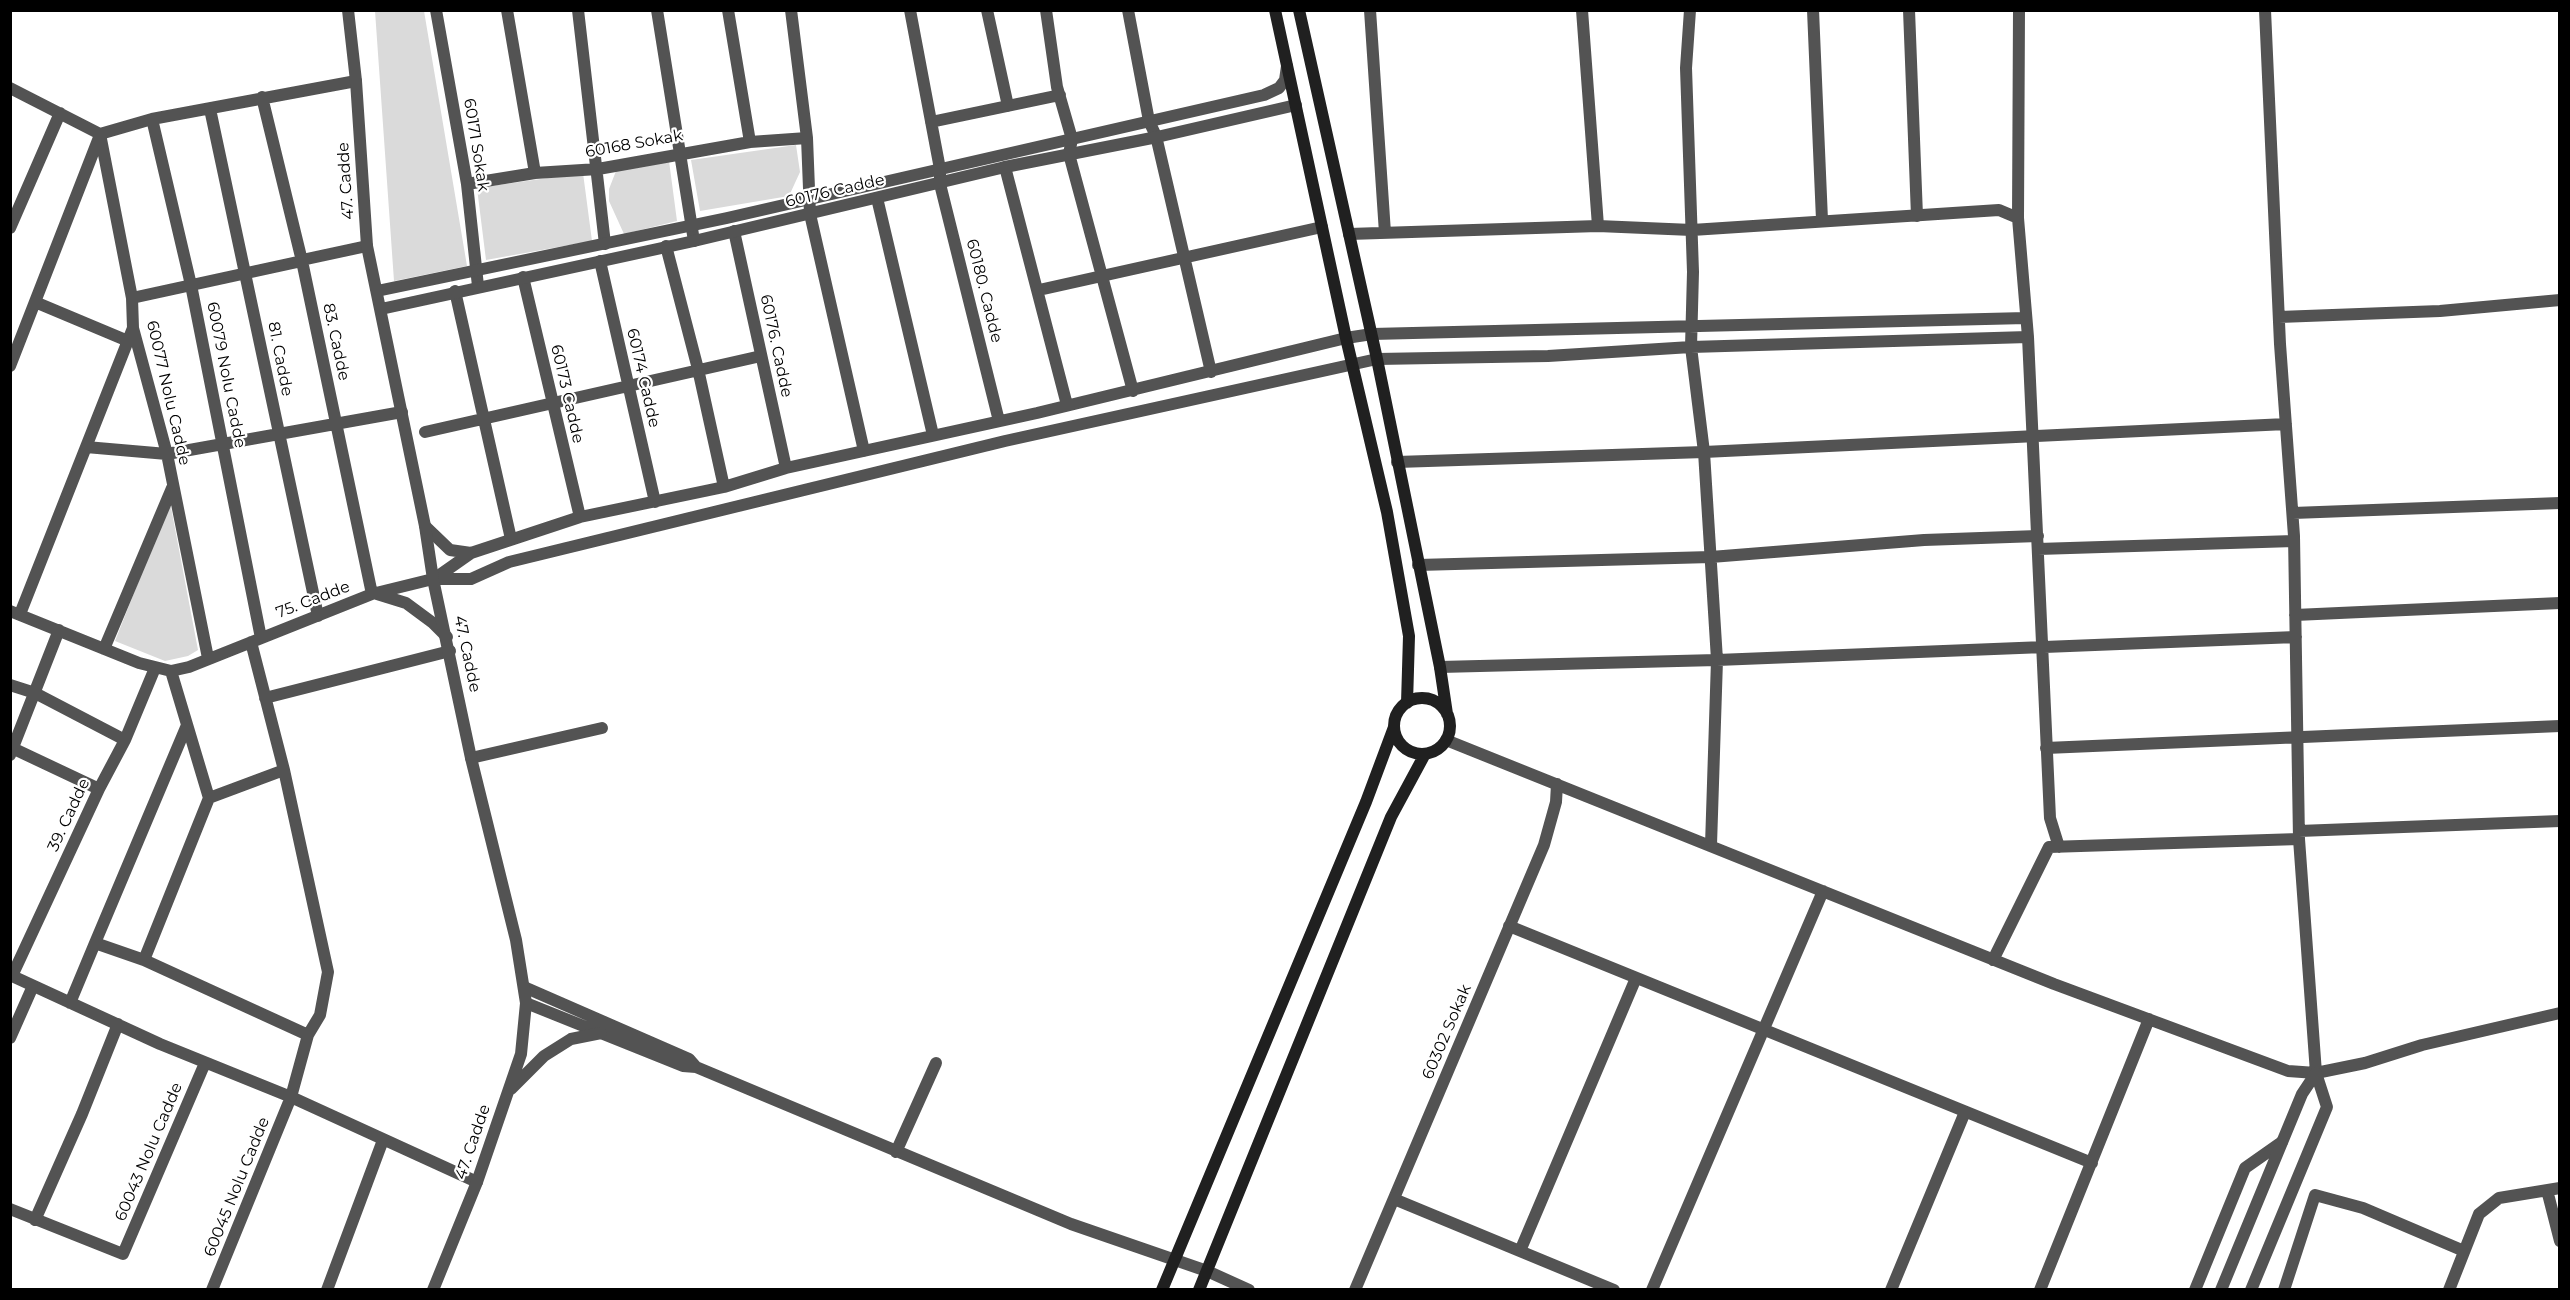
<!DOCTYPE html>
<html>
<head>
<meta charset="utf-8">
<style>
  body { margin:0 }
  #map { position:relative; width:2570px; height:1300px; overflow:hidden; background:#fff; font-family:Montserrat,sans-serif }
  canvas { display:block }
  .frame { position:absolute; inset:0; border:12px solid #000; pointer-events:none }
</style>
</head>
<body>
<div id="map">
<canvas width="2570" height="1300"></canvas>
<div class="frame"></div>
</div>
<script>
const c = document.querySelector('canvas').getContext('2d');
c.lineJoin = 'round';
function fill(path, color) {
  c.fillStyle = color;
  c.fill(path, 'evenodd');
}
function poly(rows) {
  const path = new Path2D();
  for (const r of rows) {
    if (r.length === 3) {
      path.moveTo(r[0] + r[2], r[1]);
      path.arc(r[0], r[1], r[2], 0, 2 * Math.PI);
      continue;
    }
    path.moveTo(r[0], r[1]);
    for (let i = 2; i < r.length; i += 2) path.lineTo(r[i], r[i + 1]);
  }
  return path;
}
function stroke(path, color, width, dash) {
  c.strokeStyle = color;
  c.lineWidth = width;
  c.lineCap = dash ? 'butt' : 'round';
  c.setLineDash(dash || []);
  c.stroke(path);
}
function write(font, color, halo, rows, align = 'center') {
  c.font = font + ' Montserrat,sans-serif';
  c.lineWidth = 4.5;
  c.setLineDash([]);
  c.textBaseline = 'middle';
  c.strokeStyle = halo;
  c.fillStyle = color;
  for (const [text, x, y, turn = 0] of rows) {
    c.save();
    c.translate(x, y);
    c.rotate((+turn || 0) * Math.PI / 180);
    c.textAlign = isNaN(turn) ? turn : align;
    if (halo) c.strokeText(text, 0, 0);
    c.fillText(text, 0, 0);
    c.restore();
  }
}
fill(poly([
  [375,11,424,11,467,266,394,281],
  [796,145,800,172,789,196,700,211,691,160],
  [669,161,677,221,624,234,609,201,609,189,616,171],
  [583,173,592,241,486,260,477,188],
  [170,502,198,650,188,656,165,661,115,641]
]), '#dadada');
stroke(poly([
  [436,10,467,184,478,286],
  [507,10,535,173],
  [578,10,605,244],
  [657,10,694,241],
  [728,10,750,142],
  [791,10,807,138,810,214,864,451],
  [910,10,940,169,940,184,999,421],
  [987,10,1008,106],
  [1046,10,1057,87,1072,139,1069,154,1133,391],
  [1128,10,1149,121,1156,136,1211,372],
  [1370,10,1385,233],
  [1582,10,1598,226],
  [1690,10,1686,68,1693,272,1691,347,1704,452,1717,660,1711,845],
  [1813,10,1822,220],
  [1909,10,1917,216],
  [2265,10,2280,344,2294,536,2299,839,2316,1073],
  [10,88,100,134,152,119,356,81],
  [262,97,302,261,372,594],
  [210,109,318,616],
  [152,119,191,285,261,638],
  [931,122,1060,95],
  [100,134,132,298,133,328,167,454,208,658],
  [1005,167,1067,405],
  [467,184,535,173,598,169,750,142,807,138],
  [877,198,933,435],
  [2018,218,2019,10],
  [10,228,60,113],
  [734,231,786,468],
  [1349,234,1598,226,1692,230,1999,210,2018,218,2028,337,2050,818,2059,847],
  [666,246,698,369,724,487],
  [302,260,367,246],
  [600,261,655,502],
  [523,277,580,517],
  [1039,290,1322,227],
  [455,291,511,539],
  [132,298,302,261],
  [35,302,128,341],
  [2279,317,2440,311,2560,300],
  [10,366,100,135],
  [425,432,761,356],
  [86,447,167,454,402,412],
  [1397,462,1704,452,2286,424],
  [2293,513,2560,503],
  [425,526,450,550,471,553],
  [2038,549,2294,541],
  [1418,565,1711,557,1924,540,2038,536],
  [434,579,471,553,580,517,724,487,786,468,1037,413,1346,338,1372,334,2026,318],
  [377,594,406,603,433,623,447,637],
  [10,611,139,663,171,671,189,667,372,594,433,579,471,579,509,562,1005,441,1377,359,1548,356,1691,347,2028,337],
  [20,614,133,328],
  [2295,615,2560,603],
  [104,649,172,488],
  [1440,667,1717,660,2296,637],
  [10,685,35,693,125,740],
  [265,698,450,651],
  [1446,740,2054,984,2288,1071,2316,1073,2365,1063,2422,1045,2560,1013],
  [10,747,99,789],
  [2046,748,2560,726],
  [10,755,59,630],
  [471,758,602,728],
  [209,798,284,770],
  [2299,831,2560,821],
  [1509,926,2092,1163],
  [95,943,187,725],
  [144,960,209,798,171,671],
  [1993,960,2049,847,2299,839],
  [10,975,160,1044,291,1097,477,1182],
  [12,976,99,789,125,740,155,668],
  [524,987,689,1059,696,1067],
  [70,1003,95,943,144,960,308,1035],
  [526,1003,683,1066,696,1067,1071,1224,1207,1271,1249,1290],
  [10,1038,33,986],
  [896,1152,936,1063],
  [2547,1190,2560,1241],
  [1394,1199,1614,1290],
  [10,1209,123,1254,205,1063],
  [35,1220,82,1114,118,1024],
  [1520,1251,1636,978],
  [212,1290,291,1097,308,1035,320,1015,328,972,284,770,251,642],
  [327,1290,383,1140],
  [1355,1290,1544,845,1556,802,1557,784],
  [1652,1290,1823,891],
  [1891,1290,1965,1112],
  [2040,1290,2149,1019],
  [2195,1290,2245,1168,2282,1142],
  [2284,1290,2315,1195,2363,1208,2464,1251],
  [2449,1290,2479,1214,2499,1198,2560,1188]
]), '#535353', 12);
stroke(poly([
  [348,10,356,81,367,246,425,526,433,579,471,758,516,940,526,1003,521,1054,477,1182,433,1290],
  [377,291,727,218,1264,95,1279,88,1285,80,1287,66],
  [381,309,694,241,1005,167,1157,137,1296,105],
  [511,1089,544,1056,571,1039,601,1033],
  [2221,1290,2302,1094,2316,1073],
  [2251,1290,2327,1107,2316,1073]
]), '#535353', 12);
stroke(poly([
  [1275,10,1346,338,1387,512,1409,636,1407,703],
  [1299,10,1377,359,1440,667,1447,714],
  [1422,726,28],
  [1162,1290,1366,802,1394,727],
  [1199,1290,1391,817,1425,754]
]), '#202020', 12);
write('16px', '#000', '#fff', [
  ["60168 Sokak",634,144,-10],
  ["60171 Sokak",476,145,81],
  ["47. Cadde",346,181,-94],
  ["60176 Cadde",835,191,-13],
  ["60180. Cadde",984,291,76],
  ["83. Cadde",336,342,78],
  ["60176. Cadde",776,346,78],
  ["81. Cadde",280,359,79],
  ["60079 Nolu Cadde",226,375,79],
  ["60174 Cadde",643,378,77],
  ["60077 Nolu Cadde",168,393,77],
  ["60173 Cadde",567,394,77],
  ["75. Cadde",313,600,-21],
  ["47. Cadde",467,654,78],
  ["39. Cadde",69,815,-65],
  ["60302 Sokak",1447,1032,-67],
  ["47. Cadde",473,1142,-71],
  ["60043 Nolu Cadde",149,1152,-67],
  ["60045 Nolu Cadde",237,1187,-68]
]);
</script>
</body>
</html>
